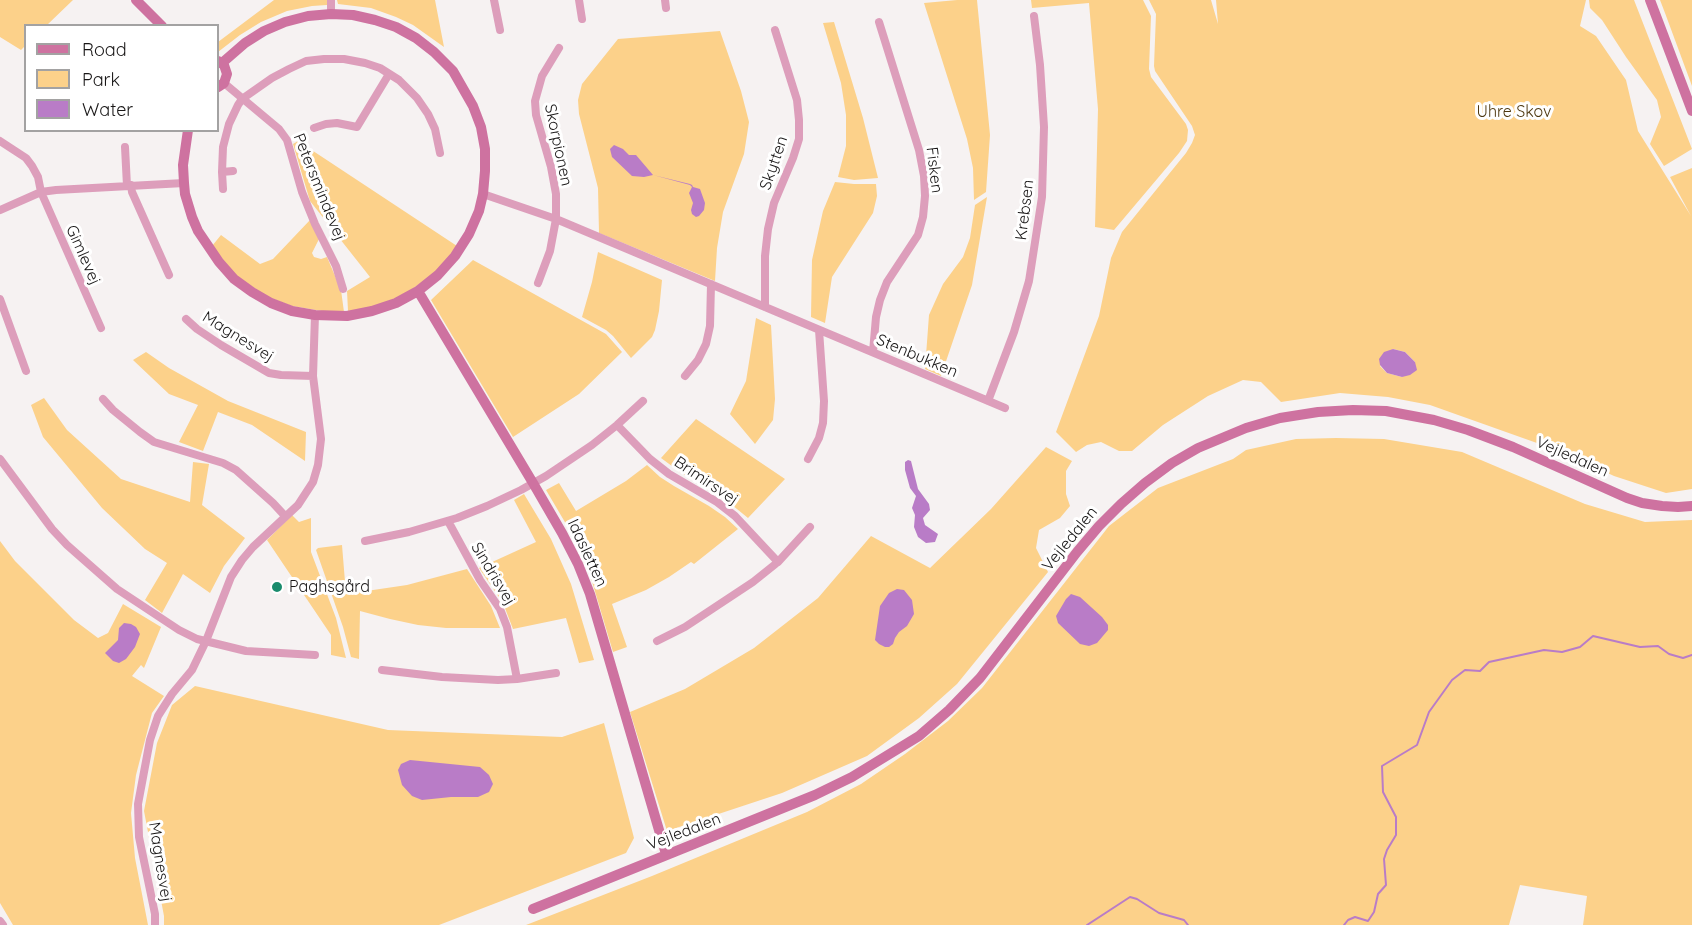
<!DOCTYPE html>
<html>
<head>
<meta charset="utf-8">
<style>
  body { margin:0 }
  #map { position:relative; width:1692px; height:925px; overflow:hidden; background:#f6f2f2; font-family:Quicksand,sans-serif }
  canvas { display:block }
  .legend { position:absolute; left:24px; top:24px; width:195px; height:108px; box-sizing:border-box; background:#fff; border:2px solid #a3a2a2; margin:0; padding:8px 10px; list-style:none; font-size:18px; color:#181616 }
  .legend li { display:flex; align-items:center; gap:12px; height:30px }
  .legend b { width:30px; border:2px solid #a3a2a2 }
</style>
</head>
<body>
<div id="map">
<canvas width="1692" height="925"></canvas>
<ul class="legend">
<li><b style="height:8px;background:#ce72a0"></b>Road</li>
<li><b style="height:16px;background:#fcd18a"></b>Park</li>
<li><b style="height:16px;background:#b97cc7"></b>Water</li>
</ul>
</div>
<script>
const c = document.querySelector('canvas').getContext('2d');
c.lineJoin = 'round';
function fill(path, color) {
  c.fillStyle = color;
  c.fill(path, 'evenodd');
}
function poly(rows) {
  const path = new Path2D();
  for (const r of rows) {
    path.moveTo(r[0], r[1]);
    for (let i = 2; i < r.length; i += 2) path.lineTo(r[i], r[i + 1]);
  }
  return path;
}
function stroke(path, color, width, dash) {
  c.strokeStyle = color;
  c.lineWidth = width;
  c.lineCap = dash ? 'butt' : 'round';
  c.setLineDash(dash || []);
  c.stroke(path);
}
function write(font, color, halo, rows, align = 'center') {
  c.font = font + ' Quicksand,sans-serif';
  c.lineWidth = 6;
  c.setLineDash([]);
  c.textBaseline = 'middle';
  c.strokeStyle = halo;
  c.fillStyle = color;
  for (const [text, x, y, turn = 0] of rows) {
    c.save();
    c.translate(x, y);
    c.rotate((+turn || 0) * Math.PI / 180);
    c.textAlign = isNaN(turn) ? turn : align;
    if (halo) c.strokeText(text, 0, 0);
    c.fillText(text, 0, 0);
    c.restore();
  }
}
fill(poly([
  [0,0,73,0,47,25,26,26,25,46,21,50,0,37],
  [274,0,327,0,327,5,312,6,287,11,261,22,240,35,218,52,218,42],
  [337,0,435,0,444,47,413,25,396,17,371,8,338,4],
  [957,0,977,0,990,135,986,192,974,200,973,168,967,139,924,3],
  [1031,0,1143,0,1151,16,1149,69,1151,77,1186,124,1188,130,1187,141,1179,153,1114,230,1095,227,1098,109,1089,3,1032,8],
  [1149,0,1211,0,1218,24,1216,0,1586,0,1580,26,1596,36,1626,80,1638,131,1691,216,1670,177,1692,168,1692,489,1666,493,1614,476,1565,453,1430,405,1388,397,1340,393,1281,402,1261,382,1243,380,1208,396,1163,425,1132,451,1119,451,1101,442,1087,445,1076,452,1056,432,1099,316,1111,258,1122,232,1186,153,1192,143,1195,135,1192,126,1155,71,1154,66,1156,14],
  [1393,349,1405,352,1415,362,1402,377,1387,373,1380,366],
  [1589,0,1634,0,1692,149,1664,166,1650,144,1661,117,1657,100,1626,57,1602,20,1590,8],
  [1660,0,1692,0,1692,86,1665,13],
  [834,22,863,118,878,178,854,180,838,177,846,146,846,115,841,83,823,23],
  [720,31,741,91,749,122,744,154,723,212,717,248,715,281,599,233,598,188,579,114,578,100,582,84,618,39],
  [298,141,457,246,440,268,424,281,402,296,369,308,348,311,347,291,370,277,310,201,293,144],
  [835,182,854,184,876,184,877,196,873,213,832,277,825,323,811,317,812,260,823,211],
  [987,197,972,285,941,376,925,369,929,315,943,284,963,257,970,238,975,205],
  [310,220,319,239,312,253,314,257,321,259,327,257,341,290,344,312,328,312,292,306,268,297,236,276,212,246,221,235,260,264,273,259],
  [598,252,662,280,659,311,655,330,652,337,631,358,613,336,606,330,582,317,592,282],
  [473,260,606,334,622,352,579,394,513,437,431,300],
  [756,318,771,325,775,399,773,420,755,444,730,414,746,381],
  [146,352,169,368,228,401,306,432,305,461,252,425,218,412,203,451,179,442,198,405,169,394,133,360],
  [44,398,67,430,121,479,190,502,193,462,209,464,202,505,245,538,224,566,210,593,183,574,162,613,145,600,167,563,145,549,102,508,43,437,31,405],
  [696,419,785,479,748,518,721,496,680,472,661,458],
  [1336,438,1384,439,1462,452,1585,504,1645,522,1692,520,1692,925,1583,925,1587,896,1520,885,1509,925,526,925,652,876,807,812,861,784,905,754,948,721,982,688,1109,526,1158,488,1233,459,1246,450,1296,439],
  [1046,447,1072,461,1066,471,1066,494,1070,506,1060,518,1039,530,1036,548,1048,572,957,684,919,718,867,756,782,793,667,831,630,712,685,689,754,648,818,598,871,536,930,568,991,509],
  [647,465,660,477,674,486,709,506,725,517,738,529,694,564,691,562,669,577,646,590,612,604,627,647,613,652,591,578,582,557,569,529,546,490,559,483,576,511,626,481],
  [524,494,551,539,571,584,594,660,579,663,566,618,513,629,503,603,479,568,536,542,514,500],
  [292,515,299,522,311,518,311,552,336,618,346,658,331,655,331,635,267,540],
  [0,541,15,561,74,620,98,638,108,633,123,604,161,627,144,668,141,665,132,676,164,696,152,713,136,775,131,813,135,858,148,925,13,925,0,903],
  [342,545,346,594,407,585,467,569,491,606,500,628,446,628,418,625,390,619,360,611,359,659,351,657,343,627,316,550,318,548],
  [195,686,388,730,562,737,604,723,634,838,626,853,439,925,164,925,164,916,144,811,157,743,172,705]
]), '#fcd18a');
fill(poly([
  [614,145,623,149,629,155,636,155,653,175,690,184,692,185,693,187,700,189,705,203,704,210,699,216,696,217,692,214,691,210,693,203,689,193,692,187,690,185,653,175,644,177,632,176,612,157,610,149],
  [1393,349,1405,352,1415,362,1417,370,1410,375,1402,377,1387,373,1380,365,1379,359,1384,352],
  [908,460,911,461,918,489,929,504,930,510,923,518,925,525,938,534,935,542,926,543,918,537,914,527,915,515,912,508,916,496,910,488,905,470,905,462],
  [897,589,904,590,912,600,914,614,907,626,899,632,895,638,893,644,889,647,885,647,879,644,875,640,880,606,889,593],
  [1071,594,1080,597,1102,617,1108,625,1108,630,1097,643,1089,646,1080,644,1058,623,1056,616,1066,599],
  [124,623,131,624,136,627,140,634,135,647,126,659,119,663,113,661,105,653,118,640,119,628],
  [410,760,480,767,489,775,493,784,489,792,478,797,451,797,422,800,412,796,402,785,398,770,401,764]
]), '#b97cc7');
stroke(poly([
  [1087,925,1130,897,1137,899,1159,913,1184,920,1188,925],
  [1344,925,1348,920,1355,917,1368,921,1374,912,1378,894,1386,885,1384,859,1387,850,1396,835,1396,817,1383,792,1382,766,1417,745,1429,712,1452,680,1465,670,1480,671,1489,662,1544,650,1562,652,1580,647,1593,636,1640,647,1658,646,1669,654,1683,658,1692,655]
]), '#b97cc7', 2);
stroke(poly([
  [494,0,500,30],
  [579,0,582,19],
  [665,0,666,8],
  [331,14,331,0],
  [224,83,279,129,287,140,302,192,315,224,336,266,343,289],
  [314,128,326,124,337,123,357,127,389,74],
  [0,141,26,158,32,166,38,177,41,192,56,190,184,183],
  [125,147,127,186],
  [233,171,222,172,223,147,229,124,238,105,242,99,272,78,289,69,306,61,324,59,344,59,365,63,380,68,399,80,417,98,428,114,435,129,440,153],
  [222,172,223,189],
  [131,185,132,192,169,275],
  [483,194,556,219,1005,408],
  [0,210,41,192,101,328],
  [538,283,550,251,556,219,556,194,551,167,536,115,535,101,542,76,559,48],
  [0,299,26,371],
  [765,307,765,256,768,229,774,203,793,158,799,139,799,120,797,100,775,30],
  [186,319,197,329,221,345,269,373,281,375,313,376],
  [873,352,876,317,880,300,887,282,918,235,923,217,925,196,924,176,919,150,879,22],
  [685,376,698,360,706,344,710,326,711,284],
  [103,399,113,410,140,432,154,442,223,463,236,470,273,503,285,516],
  [988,401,1014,332,1029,281,1042,197,1044,127,1040,65,1034,16],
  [617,425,650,459,669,474,717,502,735,516,778,562],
  [0,459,52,529,67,545,117,589,179,630,197,639,246,651,315,655],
  [808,459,819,438,823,423,824,401,819,330],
  [448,521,480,580,500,609,507,627,517,679],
  [365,541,409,532,457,518,487,506,521,490,546,476,592,445,617,425,643,401],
  [657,641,685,627,753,582,778,562,810,527],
  [382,670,442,677,498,680,517,679,556,673],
  [0,921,3,925],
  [155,925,155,914,139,837,138,804,150,740,158,716,172,694,192,670,206,641,231,577,242,560,253,547,298,505,313,482,318,465,321,439,313,376,315,315]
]), '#dd9ebb', 8);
stroke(poly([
  [136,0,162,26],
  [1650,0,1692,111],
  [218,87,224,83,227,74,224,65,218,61],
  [188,130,183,165,184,183,185,194,192,217,198,231,219,262,234,279,252,292,271,303,292,311,315,315,347,316,372,311,396,303,418,291,438,275,455,256,469,234,479,211,483,194,485,171,485,149,481,127,473,106,453,71,434,52,416,38,396,27,375,20,353,15,331,14,308,16,285,22,264,31,245,43,222,63],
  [418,291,533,483,562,533,578,564,590,594,666,854],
  [533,909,815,795,852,777,919,736,949,710,980,678,1077,552,1099,526,1121,504,1145,483,1172,463,1198,448,1246,428,1280,418,1318,412,1353,410,1386,411,1434,420,1468,430,1513,447,1627,498,1642,503,1662,506,1678,507,1692,506]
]), '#ce72a0', 10);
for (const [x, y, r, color] of [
  [277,587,6,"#1a8c6d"]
]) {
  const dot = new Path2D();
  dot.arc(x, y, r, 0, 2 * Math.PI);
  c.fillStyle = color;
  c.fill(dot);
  stroke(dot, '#fff', 2);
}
write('16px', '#4e3810', '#fff', [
  ["Uhre Skov",1514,112]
]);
write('16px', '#181616', '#fff', [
  ["Skorpionen",558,145,78],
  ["Skytten",774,163,-71],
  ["Fisken",934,170,83],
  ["Petersmindevej",319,187,68],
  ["Krebsen",1025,210,-83],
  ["Gimlevej",83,255,66],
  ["Magnesvej",238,337,32],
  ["Stenbukken",917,356,23],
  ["Vejledalen",1572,457,24],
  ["Brimirsvej",706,481,34],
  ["Vejledalen",1070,539,-51],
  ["Idasletten",587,553,65],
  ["Sindrisvej",493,574,59],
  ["Vejledalen",684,832,-21],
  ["Magnesvej",160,862,81]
]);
write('16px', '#181616', '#fff', [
  ["Paghsgård",289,587]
], 'left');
</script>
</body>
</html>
